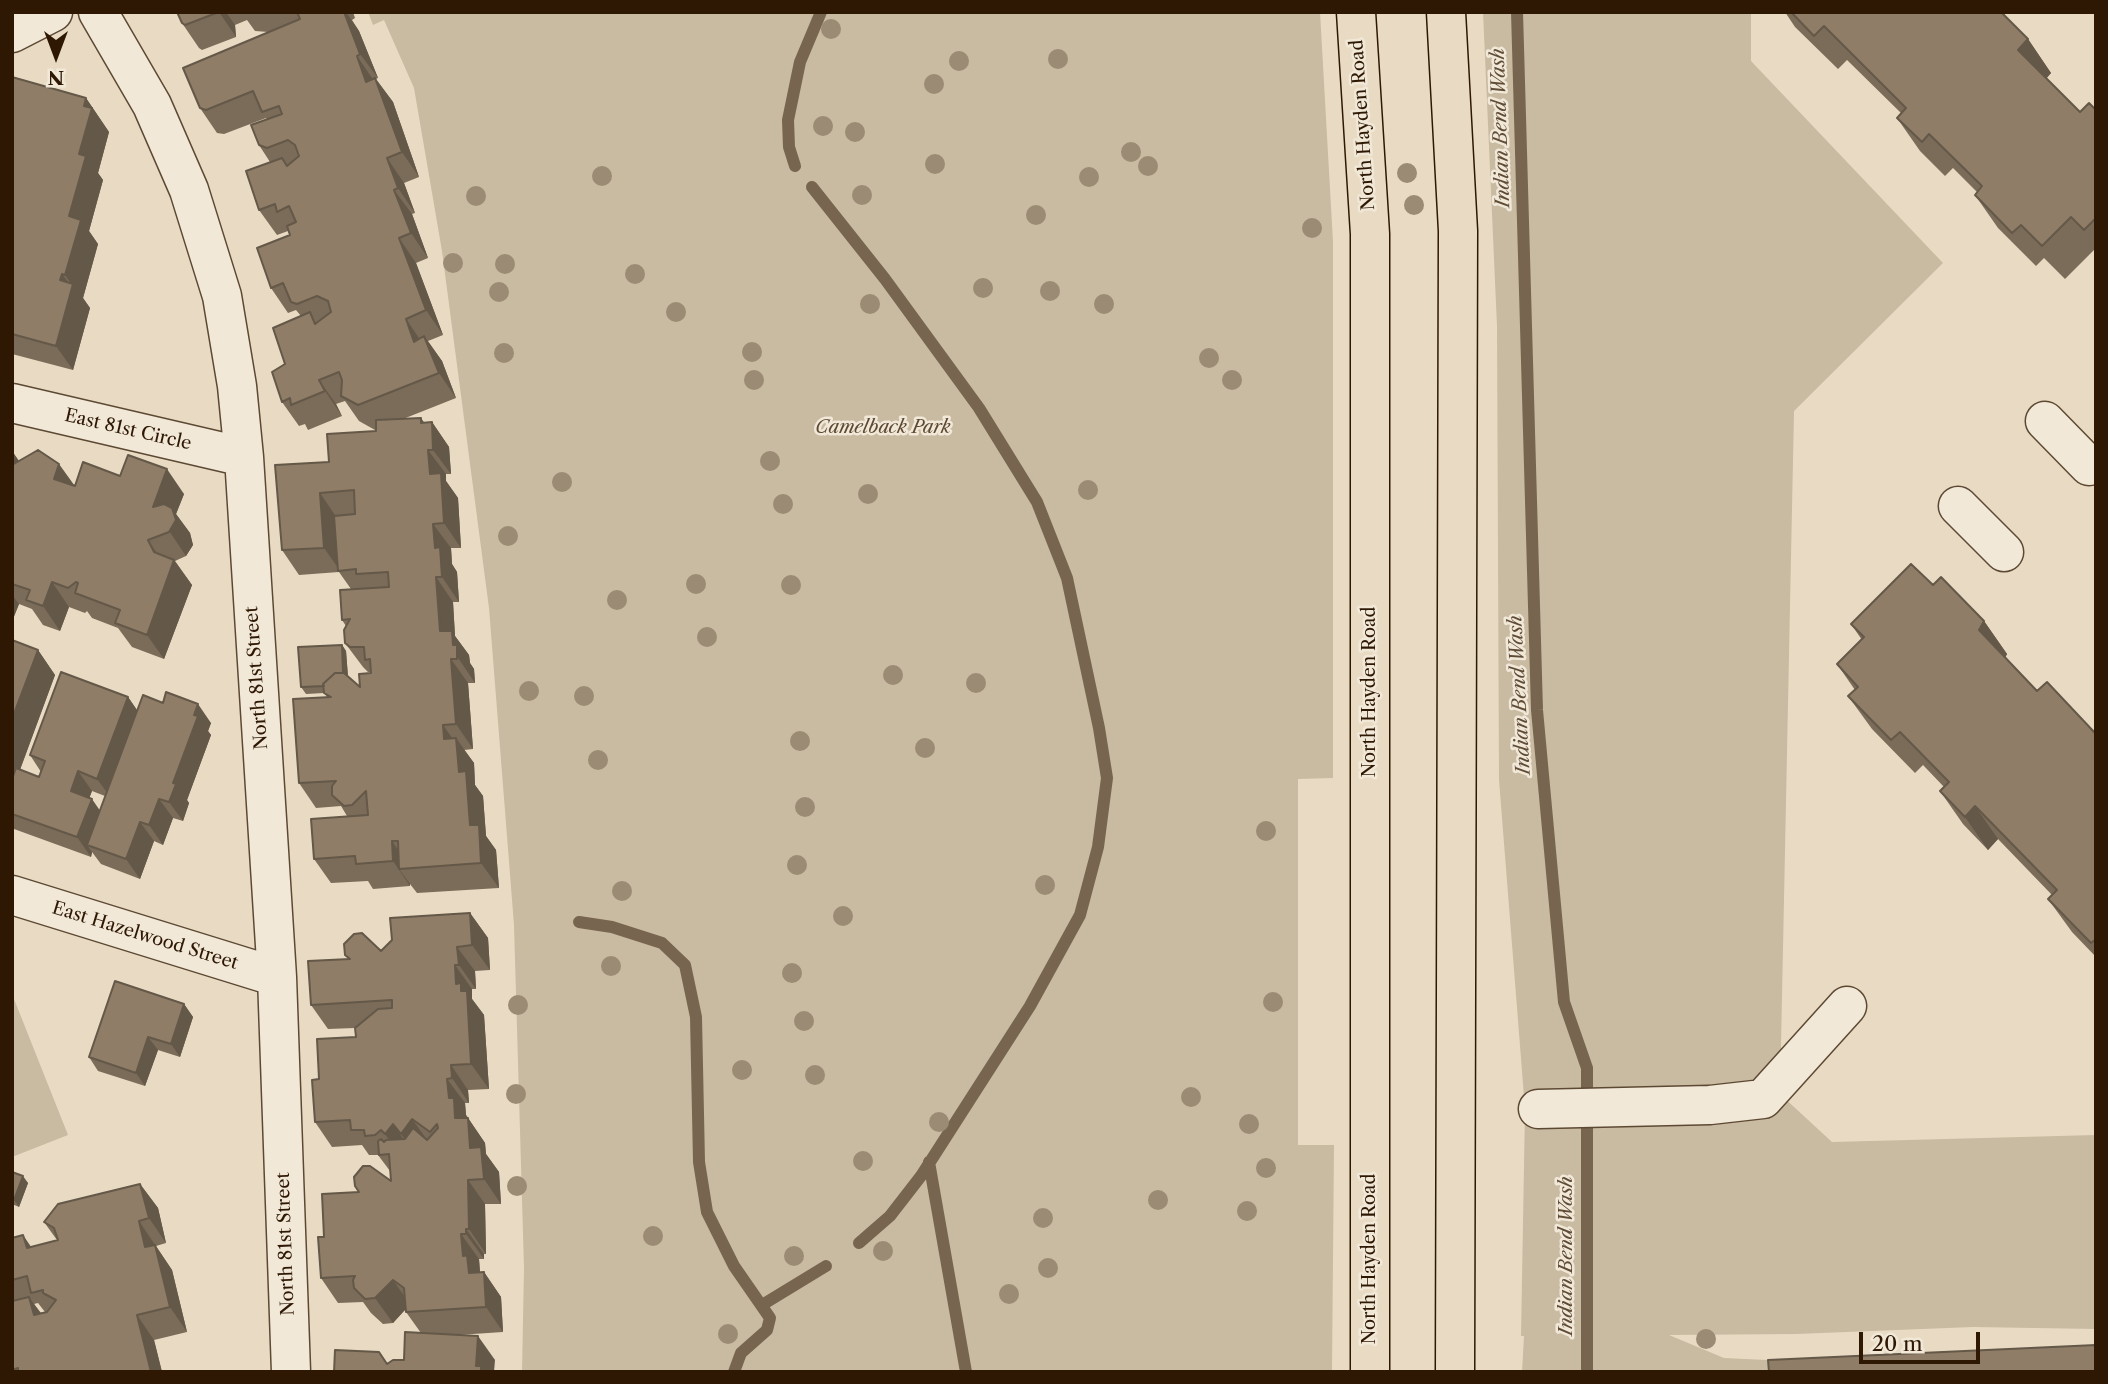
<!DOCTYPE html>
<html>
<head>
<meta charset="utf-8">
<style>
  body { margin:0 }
  #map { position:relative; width:2108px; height:1384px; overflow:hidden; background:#e9dbc3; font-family:"Libre Caslon Text",serif }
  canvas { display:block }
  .frame { position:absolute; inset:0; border:14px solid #2e1803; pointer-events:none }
  .north { position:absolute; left:21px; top:21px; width:70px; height:70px; -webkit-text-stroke:5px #f1e8d8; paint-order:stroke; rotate:180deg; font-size:19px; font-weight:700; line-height:28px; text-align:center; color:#2e1803 }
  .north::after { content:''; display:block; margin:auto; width:24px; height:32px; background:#2e1803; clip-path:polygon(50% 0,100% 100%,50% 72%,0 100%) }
  .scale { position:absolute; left:1859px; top:1332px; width:121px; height:32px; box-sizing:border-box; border:4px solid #2e1803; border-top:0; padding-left:9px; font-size:21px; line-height:24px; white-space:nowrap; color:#2e1803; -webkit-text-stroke:5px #f1e8d8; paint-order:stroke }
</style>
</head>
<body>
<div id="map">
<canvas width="2108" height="1384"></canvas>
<div class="frame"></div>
<div class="north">N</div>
<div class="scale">20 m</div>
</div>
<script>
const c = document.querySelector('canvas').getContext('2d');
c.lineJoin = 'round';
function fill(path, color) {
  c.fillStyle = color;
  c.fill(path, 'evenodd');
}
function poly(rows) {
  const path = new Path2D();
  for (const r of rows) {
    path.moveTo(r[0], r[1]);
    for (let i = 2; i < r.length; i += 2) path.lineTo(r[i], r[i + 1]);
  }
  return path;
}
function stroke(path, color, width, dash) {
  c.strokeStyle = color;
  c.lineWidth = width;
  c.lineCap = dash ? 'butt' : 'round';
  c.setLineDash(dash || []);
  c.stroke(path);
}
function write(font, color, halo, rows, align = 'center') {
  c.font = font + ' "Libre Caslon Text",serif';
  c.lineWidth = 5;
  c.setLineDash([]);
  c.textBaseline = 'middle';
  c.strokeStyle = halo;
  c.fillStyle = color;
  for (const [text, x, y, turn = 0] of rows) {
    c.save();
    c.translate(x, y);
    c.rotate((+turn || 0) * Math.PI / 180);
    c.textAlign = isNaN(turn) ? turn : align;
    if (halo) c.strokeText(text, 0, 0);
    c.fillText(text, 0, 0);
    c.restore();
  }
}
fill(poly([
  [368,12,1320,12,1333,242,1333,778,1298,779,1298,1145,1334,1145,1332,1372,522,1372,524,1268,514,925,489,608,442,251,414,88,384,20,373,25],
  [1483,12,1751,12,1751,61,1943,263,1794,411,1780,1094,1832,1142,2096,1135,2096,1329,1973,1327,1796,1334,1669,1335,1724,1358,1767,1360,1776,1372,1522,1372,1524,1336,1521,1336,1525,1109,1499,780,1497,326],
  [12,999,14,999,68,1135,12,1157]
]), '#c9baa2');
stroke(poly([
  [1517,12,1537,710,1564,1002,1587,1068,1587,1372],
  [795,166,789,147,788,120,800,62,821,12],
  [812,187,885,279,979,408,1037,502,1067,578,1099,728,1107,778,1098,847,1080,915,1030,1006,921,1176,890,1216,859,1243],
  [579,922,612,927,662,943,685,965,696,1017,699,1162,707,1212,734,1266,770,1318,767,1330,741,1353,734,1372],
  [929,1162,966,1372],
  [762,1305,826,1266]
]), '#78654f', 12);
const minor = poly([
  [98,12,152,105,189,190,222,296,237,386,244,457,277,977,291,1372],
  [12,33,53,12],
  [12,403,244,457],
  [2045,421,2089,466],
  [1958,506,2004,552],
  [12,895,277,977],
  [1538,1109,1710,1105,1763,1099,1847,1006]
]);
const major = poly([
  [1356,12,1370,234,1370,1372],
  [1446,12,1458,231,1455,1372]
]);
stroke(minor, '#5d4933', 41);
stroke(major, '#2e1803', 41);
stroke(minor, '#f1e8d8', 38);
stroke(major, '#e9dbc3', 38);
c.fillStyle = '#9b8b74';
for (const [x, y] of [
  [831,29],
  [1058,59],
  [959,61],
  [934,84],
  [823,126],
  [855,132],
  [1131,152],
  [935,164],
  [1148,166],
  [1407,173],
  [602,176],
  [1089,177],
  [862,195],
  [476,196],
  [1414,205],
  [1036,215],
  [1312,228],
  [453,263],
  [505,264],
  [635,274],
  [983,288],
  [1050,291],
  [499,292],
  [870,304],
  [1104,304],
  [676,312],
  [752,352],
  [504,353],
  [1209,358],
  [754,380],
  [1232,380],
  [770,461],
  [562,482],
  [1088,490],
  [868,494],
  [783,504],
  [508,536],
  [696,584],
  [791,585],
  [617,600],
  [707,637],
  [893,675],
  [976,683],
  [529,691],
  [584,696],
  [800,741],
  [925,748],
  [598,760],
  [805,807],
  [1266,831],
  [797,865],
  [1045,885],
  [622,891],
  [843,916],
  [611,966],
  [792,973],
  [1273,1002],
  [518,1005],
  [804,1021],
  [742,1070],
  [815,1075],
  [516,1094],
  [1191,1097],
  [939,1122],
  [1249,1124],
  [863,1161],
  [1266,1168],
  [517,1186],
  [1158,1200],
  [1247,1211],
  [1043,1218],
  [653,1236],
  [883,1251],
  [794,1256],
  [1048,1268],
  [1009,1294],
  [728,1334],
  [1706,1339]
]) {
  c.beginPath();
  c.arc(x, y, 10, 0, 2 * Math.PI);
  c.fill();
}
fill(poly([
  [177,12,353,12,355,18,352,20,359,31,378,78,376,79,393,102,419,177,404,183,415,213,412,214,428,258,416,263,443,335,428,341,442,361,456,398,403,419,424,423,432,422,449,447,451,474,446,474,446,481,458,498,461,548,451,548,452,564,457,572,459,602,453,602,455,636,469,655,470,663,474,669,475,683,468,683,473,749,464,750,474,763,475,785,483,796,486,836,496,850,499,888,417,893,410,884,410,886,373,889,368,881,331,883,314,859,347,816,341,806,316,808,299,783,327,697,324,693,306,694,301,687,342,645,346,651,348,676,360,687,371,673,371,672,368,672,363,667,345,643,346,626,342,620,351,589,339,572,299,575,282,550,329,462,376,431,376,429,375,430,359,421,345,401,336,404,342,416,308,430,305,424,299,426,282,402,285,364,301,316,296,310,288,313,271,288,290,235,288,231,277,235,259,210,270,162,259,145,267,119,266,118,224,134,217,133,200,108,268,32,255,31,247,20,235,25,236,37,202,50,199,48,182,23],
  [1785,12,2001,12,2028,39,2051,73,2046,79,2080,112,2096,110,2096,252,2094,250,2065,279,2044,258,2036,266,1998,228,1975,195,1977,192,1953,168,1945,176,1920,151,1897,118,1901,113,1847,60,1838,69,1795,27],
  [12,77,86,98,109,132,98,173,103,180,89,231,98,244,83,298,90,308,73,370,12,354],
  [12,451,19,461,75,486,120,476,184,494,176,514,190,533,193,545,186,556,175,561,192,585,164,659,132,647,118,628,92,618,87,611,85,613,69,607,60,631,43,625,32,609,19,604,13,619,12,619],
  [1933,585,1984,621,2007,654,2005,658,2037,691,2096,734,2096,957,2072,932,2048,899,2052,895,1998,839,1988,850,1963,824,1940,791,1944,787,1923,765,1915,773,1872,729,1848,696,1855,690,1837,664,1862,640,1851,624],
  [12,640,38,650,55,675,20,770,39,777,41,772,30,755,128,697,137,710,211,723,208,731,211,735,187,800,189,803,183,821,173,818,163,845,154,841,140,879,101,864,92,852,91,857,14,829,12,826],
  [92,791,105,796,100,811,89,798],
  [470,913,488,938,490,970,475,971,476,989,472,989,472,999,484,1015,489,1089,468,1090,469,1103,465,1103,466,1115,485,1143,486,1154,499,1172,501,1204,485,1204,486,1254,484,1254,484,1259,479,1259,480,1272,484,1272,501,1297,503,1332,458,1335,495,1360,387,1364,404,1360,421,1333,406,1312,406,1309,393,1323,383,1324,371,1313,363,1302,338,1303,321,1278,324,1237,359,1192,391,1181,390,1171,378,1155,369,1155,362,1145,332,1147,315,1122,319,1079,356,1037,355,1028,328,1029,311,1005,348,959,345,955,381,951],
  [184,1004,193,1017,180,1057,158,1050,145,1086,98,1071,89,1057],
  [12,1172,28,1183,19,1207,12,1204],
  [140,1184,158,1208,166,1243,156,1246,172,1270,187,1332,154,1340,162,1372,12,1372,12,1238,31,1247,57,1240,44,1222],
  [38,1303,45,1312,41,1313,34,1304]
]), '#7b6c59');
fill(poly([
  [219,12,226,12,235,25,236,37],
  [344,12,346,12,359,31,378,78,360,54],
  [2028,39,2051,73,2041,84,2018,50],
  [357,56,374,81,366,82],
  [375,78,393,102,419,177,402,152],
  [86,98,109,132,98,173,103,180,89,231,98,244,83,298,90,308,73,370,56,346,60,280,62,274,72,287,72,285,65,275,69,216,79,154,84,106],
  [387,158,404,183,415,213,398,188],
  [394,190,412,214,428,258,411,233],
  [399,238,416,263,443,335,426,310],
  [406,319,423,344,414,342],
  [424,336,442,361,456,398,439,373],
  [319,380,336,404,342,416,325,391],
  [421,418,433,435,432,422,449,447,451,474,433,450,421,423],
  [428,450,446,474,446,481,458,498,461,548,444,523,430,474],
  [12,451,25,470,12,469],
  [59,464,77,489,54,479],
  [167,469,184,494,176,514,190,533,193,545,186,556,153,507],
  [320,493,337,518,341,572,324,548],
  [433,524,451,548,452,564,457,572,459,602,442,577,435,548],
  [148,540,165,565,174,560,192,585,164,659,147,635,154,552],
  [436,577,453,602,455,636,469,655,470,663,474,669,475,683,440,631],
  [52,582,69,607,60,631,43,606],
  [12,595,19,604,13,619,12,618],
  [1984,621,2007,654,2002,663,1979,630],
  [342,645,346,651,349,691,344,685],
  [38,650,55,675,12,791,12,719],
  [451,659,468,683,473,749,456,724],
  [128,697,141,716,111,798,97,779],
  [198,704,211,723,208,731,211,735,187,800,189,803,183,821,169,802,173,783],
  [443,725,457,745,456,738,474,763,475,785,483,796,486,836,496,850,499,888,481,863,470,825,459,772,444,739],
  [78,771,92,791,85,810,71,791],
  [92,799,105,818,87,845,92,852,91,857,77,837],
  [159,799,173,818,163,845,149,825],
  [1975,806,1998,839,1988,850,1965,817],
  [140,822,154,841,140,879,126,859],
  [392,841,409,866,399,869,410,884,410,886,393,861],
  [470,913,488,938,490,970,472,945],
  [457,947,475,971,476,989,459,965],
  [455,965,472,989,472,999,484,1015,489,1089,471,1064,456,984],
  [184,1004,193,1017,180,1057,171,1044],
  [148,1037,158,1050,145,1086,136,1073],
  [451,1065,468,1090,469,1103,452,1078],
  [447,1079,465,1103,466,1115,485,1143,486,1154,499,1172,501,1204,484,1179,470,1148,455,1118,449,1098],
  [412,1119,430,1144,418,1158,401,1134],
  [393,1124,410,1149,402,1158,385,1134],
  [23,1176,28,1183,19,1207,14,1200],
  [468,1180,485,1204,486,1254,469,1229],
  [140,1184,158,1208,166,1243,149,1218],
  [139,1221,172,1270,187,1332,170,1307,145,1247],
  [466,1229,484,1254,484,1259,466,1234],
  [461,1234,479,1259,480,1272,484,1272,501,1297,503,1332,486,1307,469,1273,463,1256],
  [23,1235,40,1260,27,1248],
  [393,1280,410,1304,393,1323,375,1298],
  [29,1297,47,1322,34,1315],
  [137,1315,154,1340,162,1372,151,1372],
  [478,1336,495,1360,494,1372,481,1372,476,1366]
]), '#645848');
const building = poly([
  [177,12,219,12,185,25,182,23,177,12],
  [297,12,344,12,360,54,357,56,366,82,375,78,402,152,387,158,398,188,394,190,411,233,399,238,426,310,406,319,414,342,424,336,439,373,358,405,341,396,342,380,339,372,319,380,325,391,291,405,290,398,282,402,272,372,285,364,273,328,310,312,315,324,331,312,328,301,317,296,297,304,291,302,283,283,271,288,257,248,290,235,287,226,296,222,289,206,277,212,275,204,259,210,246,171,282,158,287,166,299,156,295,145,288,140,267,148,259,145,251,125,282,114,279,106,262,112,253,91,206,110,200,108,183,68,300,19,297,12],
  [1791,12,2001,12,2028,39,2018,50,2080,112,2089,103,2096,110,2096,218,2084,230,2071,217,2042,246,2021,225,2012,233,1975,195,1982,186,1929,134,1922,142,1897,118,1906,108,1824,26,1814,36,1791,12],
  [12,77,86,98,84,106,92,108,79,154,86,156,69,216,81,220,65,275,62,274,60,280,73,284,56,346,12,334,12,77],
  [421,418,421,423,432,422,433,450,428,450,430,474,441,473,444,523,433,524,435,548,440,547,442,577,436,577,440,631,452,631,453,645,457,645,457,659,451,659,456,724,443,725,444,739,456,738,459,772,466,771,470,825,479,825,481,863,399,869,398,841,392,841,393,861,356,864,355,856,314,859,311,819,368,815,366,791,352,805,344,806,332,795,332,786,336,781,299,783,293,699,331,697,324,693,323,684,335,673,344,673,360,687,359,674,371,673,370,659,365,660,364,647,350,647,345,643,344,630,350,619,342,620,340,590,389,587,388,572,356,574,356,569,338,571,334,516,355,514,354,490,320,493,324,548,282,550,275,465,329,462,327,434,376,431,376,420,421,418],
  [38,450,59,464,54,479,75,486,83,462,120,476,128,455,167,469,153,507,164,504,172,508,176,520,169,532,148,540,154,552,174,560,147,635,115,623,120,610,75,593,78,583,76,582,68,588,52,582,43,606,26,600,30,590,12,584,12,465,38,450],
  [1911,564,1933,585,1941,577,1984,621,1979,630,2037,691,2047,682,2096,734,2096,939,2091,943,2048,899,2057,890,1975,806,1965,817,1940,791,1949,782,1900,732,1891,740,1848,696,1858,687,1837,664,1864,637,1851,624,1911,564],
  [12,640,38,650,12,719,12,640],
  [342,645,343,673,335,673,323,684,324,686,301,687,298,647,342,645],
  [61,672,128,697,97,779,78,771,71,791,92,799,77,837,12,814,12,779,16,768,39,777,45,761,30,755,61,672],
  [166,692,198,704,194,715,198,716,173,783,176,784,169,802,159,799,149,825,140,822,126,859,87,845,143,695,163,703,166,692],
  [470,913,472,945,457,947,459,965,455,965,456,984,461,983,461,991,467,991,471,1064,451,1065,452,1078,447,1079,449,1098,454,1098,455,1118,468,1118,470,1148,481,1147,484,1179,468,1180,469,1229,466,1229,466,1234,461,1234,463,1256,467,1255,469,1273,484,1272,486,1307,406,1312,404,1288,393,1280,375,1298,365,1299,354,1288,353,1280,355,1276,321,1278,318,1237,324,1237,322,1194,359,1192,355,1186,354,1177,363,1166,370,1166,391,1181,389,1154,379,1155,378,1141,381,1139,384,1142,386,1140,405,1139,413,1128,427,1140,438,1128,437,1124,430,1132,412,1119,401,1134,393,1124,385,1134,381,1130,375,1135,365,1136,364,1130,351,1130,350,1120,315,1122,312,1080,319,1079,317,1039,356,1037,355,1028,378,1009,392,1008,392,1000,311,1005,308,961,350,959,345,955,344,944,354,934,362,933,381,951,392,940,390,918,470,913],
  [115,981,184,1004,171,1044,148,1037,136,1073,89,1057,115,981],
  [12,1172,23,1176,14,1200,12,1200,12,1172],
  [140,1184,149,1218,139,1221,145,1247,155,1245,170,1307,137,1315,151,1372,18,1372,18,1368,12,1370,12,1301,29,1297,34,1315,47,1312,56,1300,43,1293,43,1290,31,1293,27,1276,12,1280,12,1238,23,1235,27,1248,58,1240,54,1228,44,1222,58,1204,140,1184],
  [405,1332,478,1336,476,1366,481,1366,481,1372,334,1372,335,1350,379,1352,387,1364,393,1360,404,1360,405,1332],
  [2096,1345,2096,1372,1769,1372,1768,1360,2096,1345]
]);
fill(building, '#8f7d67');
stroke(building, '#645848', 2);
write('18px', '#2e1803', '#f1e8d8', [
  ["North Hayden Road",1363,125,-94],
  ["East 81st Circle",128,430,13],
  ["North 81st Street",257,678,-94],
  ["North Hayden Road",1370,692,-90],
  ["East Hazelwood Street",145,936,17],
  ["North 81st Street",286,1244,-92],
  ["North Hayden Road",1370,1259,-90]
]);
write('italic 18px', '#5c4933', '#f1e8d8', [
  ["Camelback Park",883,428]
]);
write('italic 19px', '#5f4c36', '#f1e8d8', [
  ["Indian Bend Wash",1501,128,-92],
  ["Indian Bend Wash",1520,695,-93],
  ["Indian Bend Wash",1567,1256,-90]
]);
</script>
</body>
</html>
